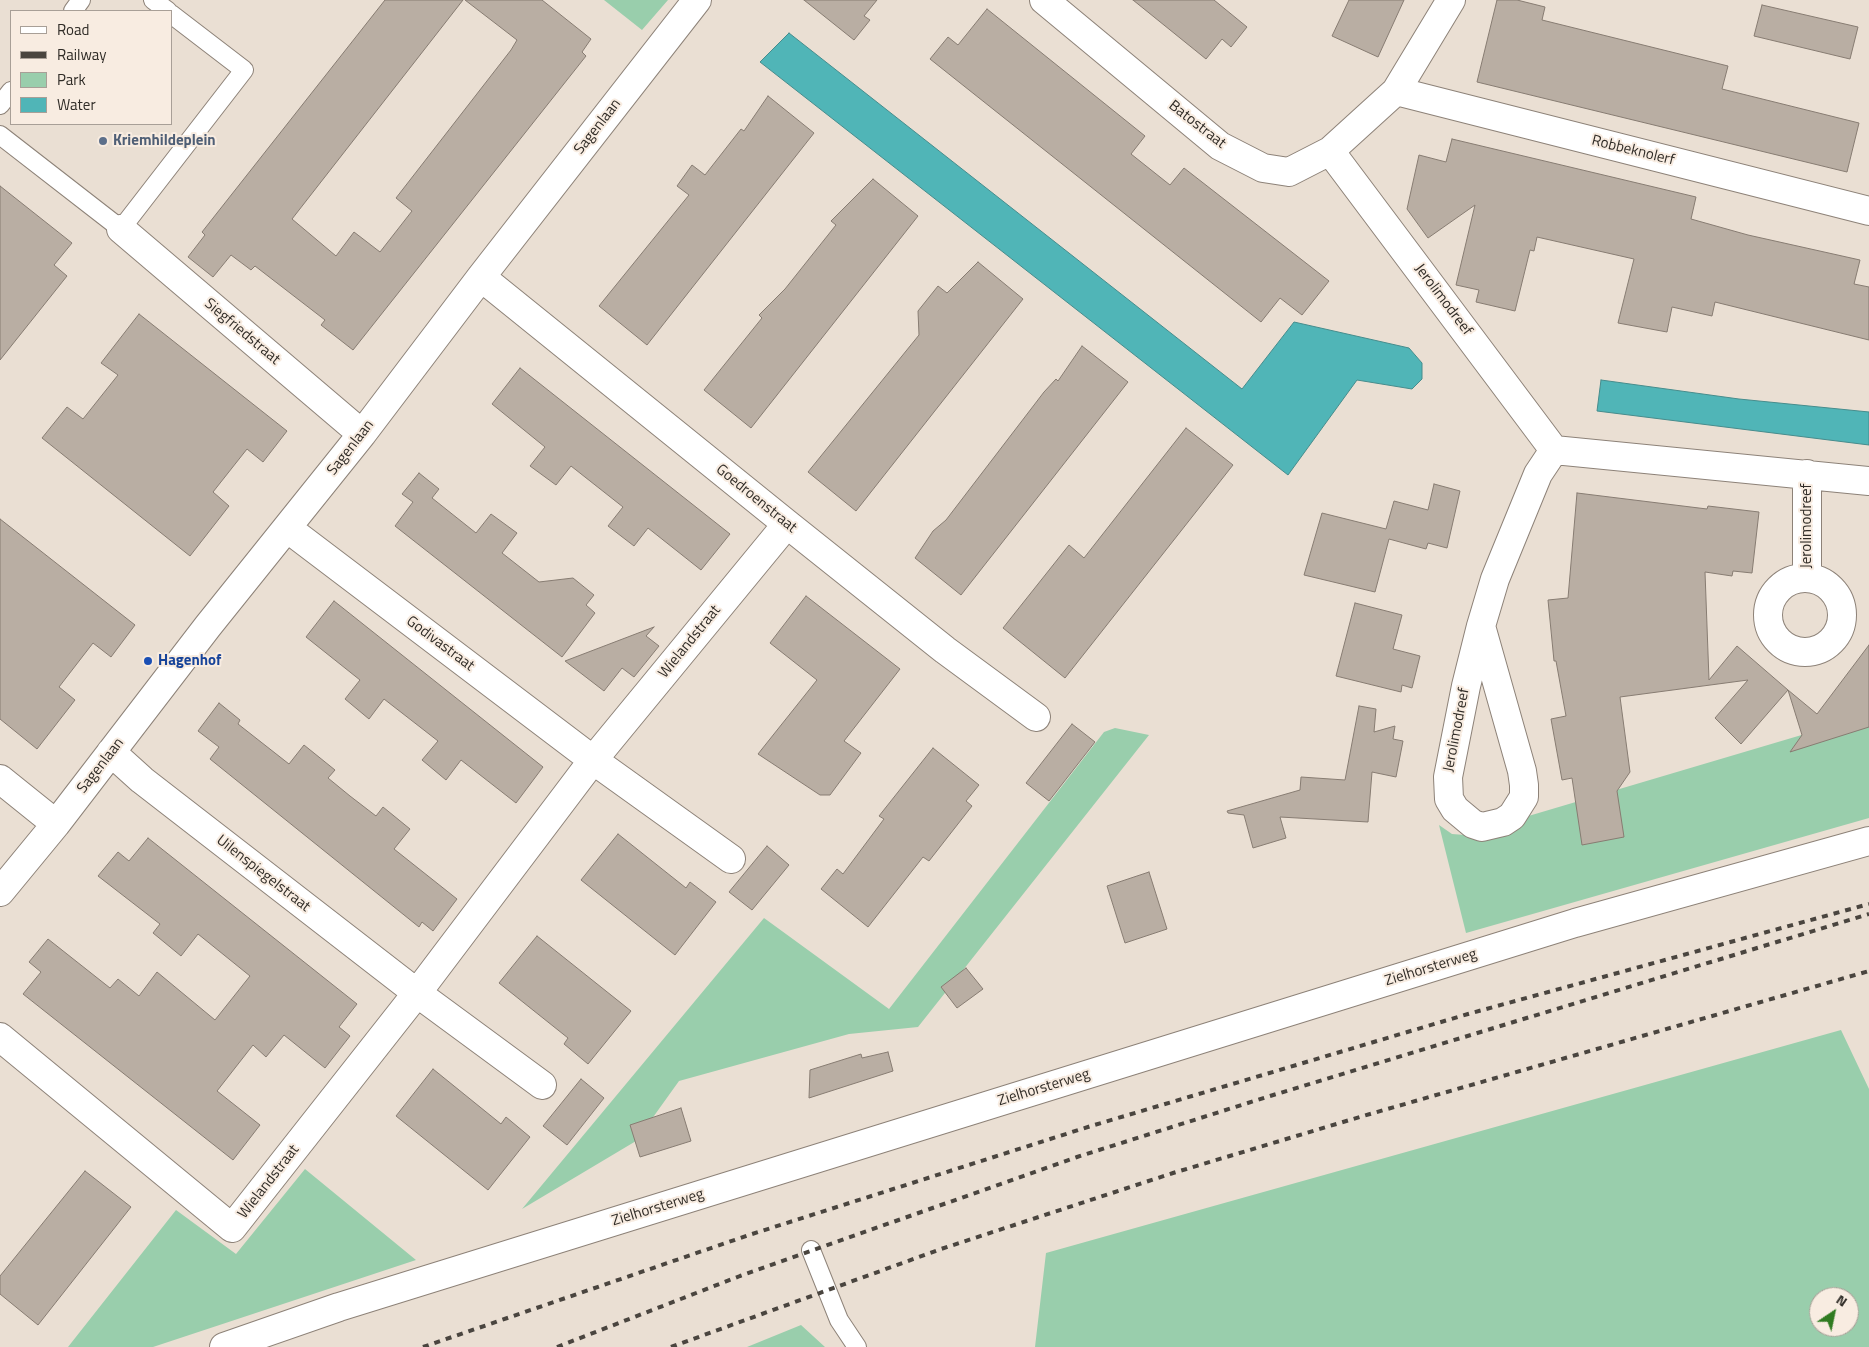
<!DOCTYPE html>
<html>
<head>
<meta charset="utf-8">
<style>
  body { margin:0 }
  #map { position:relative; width:1869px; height:1347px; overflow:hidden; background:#eadfd3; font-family:"Titillium Web",sans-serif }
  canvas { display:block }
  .legend { position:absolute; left:10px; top:10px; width:162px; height:115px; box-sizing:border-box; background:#f8ece1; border:1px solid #a89f97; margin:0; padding:6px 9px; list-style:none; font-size:15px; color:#302c27 }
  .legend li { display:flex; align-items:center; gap:10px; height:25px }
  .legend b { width:25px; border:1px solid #a89f97 }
  .north { position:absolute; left:1809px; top:1287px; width:50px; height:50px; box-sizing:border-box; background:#f8ece1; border:1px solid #a89f97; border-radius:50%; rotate:34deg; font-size:14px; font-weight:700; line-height:20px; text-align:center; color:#302c27 }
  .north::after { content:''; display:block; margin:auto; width:18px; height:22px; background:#307b21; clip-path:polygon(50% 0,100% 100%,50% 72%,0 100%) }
</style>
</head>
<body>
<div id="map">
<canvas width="1869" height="1347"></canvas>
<ul class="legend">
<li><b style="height:6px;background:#fff"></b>Road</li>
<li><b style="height:6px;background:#4a453f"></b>Railway</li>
<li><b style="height:14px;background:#99ceac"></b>Park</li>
<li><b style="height:14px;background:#50b5b7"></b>Water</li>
</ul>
<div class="north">N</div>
</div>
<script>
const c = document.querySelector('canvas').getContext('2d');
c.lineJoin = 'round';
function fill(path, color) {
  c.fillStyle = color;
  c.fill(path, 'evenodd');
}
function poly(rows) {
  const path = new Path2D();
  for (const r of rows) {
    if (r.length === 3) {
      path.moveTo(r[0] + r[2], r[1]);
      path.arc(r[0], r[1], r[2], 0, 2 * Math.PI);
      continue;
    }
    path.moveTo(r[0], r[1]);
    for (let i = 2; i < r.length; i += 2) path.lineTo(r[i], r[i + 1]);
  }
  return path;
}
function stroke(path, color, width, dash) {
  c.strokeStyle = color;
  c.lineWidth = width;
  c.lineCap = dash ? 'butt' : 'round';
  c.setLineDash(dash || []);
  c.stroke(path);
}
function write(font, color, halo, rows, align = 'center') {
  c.font = font + ' "Titillium Web",sans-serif';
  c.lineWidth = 4;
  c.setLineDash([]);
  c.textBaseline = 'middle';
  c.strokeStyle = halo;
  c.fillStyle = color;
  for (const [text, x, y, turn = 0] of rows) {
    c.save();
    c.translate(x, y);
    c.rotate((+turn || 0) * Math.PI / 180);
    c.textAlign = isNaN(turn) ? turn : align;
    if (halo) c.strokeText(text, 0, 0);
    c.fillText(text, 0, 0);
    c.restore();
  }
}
fill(poly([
  [604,0,668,0,642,30],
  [1869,715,1869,818,1466,933,1439,825,1452,834,1478,836,1515,820],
  [1115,728,1149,735,918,1027,849,1034,679,1081,636,1141,522,1209,764,918,889,1009,1104,732],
  [1841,1030,1869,1089,1869,1347,1035,1347,1046,1253],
  [1819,1297,1849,1297,1849,1327,1819,1327],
  [305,1169,416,1260,153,1347,68,1347,176,1210,236,1254],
  [801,1325,825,1347,747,1347]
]), '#99ceac');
const water = poly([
  [789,33,1242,389,1294,322,1409,348,1422,363,1422,379,1412,389,1357,380,1288,475,760,62,789,33],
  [1601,380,1739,399,1869,412,1869,445,1597,411,1601,380]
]);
fill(water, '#50b5b7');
stroke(water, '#468c8c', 1);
const building = poly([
  [385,0,463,0,292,219,336,256,354,232,380,252,412,211,396,198,511,50,517,40,465,0,542,0,591,39,582,52,586,56,353,350,321,325,325,320,255,266,251,270,231,255,213,277,188,257,205,235,202,232,385,0],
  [804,0,877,0,864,16,870,20,854,40,804,0],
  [1133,0,1214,0,1247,27,1231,47,1222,39,1206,59,1133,0],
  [1349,0,1404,0,1378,57,1332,36,1349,0],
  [1497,0,1517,0,1545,7,1542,20,1728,66,1722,89,1859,123,1847,172,1477,82,1497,0],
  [1762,5,1858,27,1850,59,1754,36,1762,5],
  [987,9,1145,136,1131,154,1170,185,1184,168,1329,281,1302,315,1280,298,1261,322,930,59,948,37,958,45,987,9],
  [768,96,814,133,647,345,599,306,689,195,677,186,692,165,705,175,741,129,744,131,768,96],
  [1452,139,1696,197,1691,219,1748,235,1860,260,1854,284,1869,287,1869,340,1715,302,1712,316,1672,307,1667,332,1618,323,1634,259,1537,237,1534,251,1530,250,1515,311,1476,302,1479,290,1456,285,1475,205,1428,238,1407,209,1419,155,1446,162,1452,139],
  [873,179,918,216,751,428,704,390,762,318,759,315,785,289,836,225,831,221,873,179],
  [0,186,72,243,54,265,67,276,0,360,0,186],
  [978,262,1023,299,856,511,808,472,919,335,918,311,938,286,947,293,978,262],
  [139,314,287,431,263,462,247,449,213,492,229,506,190,556,42,438,67,407,83,419,118,375,101,363,139,314],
  [1082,346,1128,382,961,595,915,558,933,531,946,520,1044,392,1056,379,1058,381,1082,346],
  [520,368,730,534,701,570,648,528,634,546,608,526,623,507,571,466,556,485,530,466,545,447,492,404,520,368],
  [1186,428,1233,465,1065,678,1003,628,1069,545,1084,558,1186,428],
  [419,473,439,489,432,498,476,533,491,514,517,533,502,553,539,582,573,578,594,595,586,605,595,613,562,657,395,526,413,502,402,494,419,473],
  [1434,484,1460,491,1447,548,1428,543,1426,549,1389,539,1375,592,1304,575,1322,513,1386,529,1394,501,1428,510,1434,484],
  [1577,493,1707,509,1708,506,1759,512,1752,573,1733,571,1732,576,1705,572,1709,680,1737,646,1788,690,1741,744,1715,718,1748,680,1620,697,1630,772,1617,791,1624,837,1582,845,1572,778,1562,780,1551,719,1566,716,1556,661,1554,661,1548,600,1568,598,1577,493],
  [0,519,135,625,111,657,93,643,59,687,75,700,37,749,0,719,0,519],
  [806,596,900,669,844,741,861,753,830,795,820,795,758,754,817,680,770,643,806,596],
  [334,601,543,767,516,803,461,760,446,780,422,760,438,741,384,699,369,719,345,699,360,680,306,637,334,601],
  [1355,603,1402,615,1393,649,1420,656,1412,688,1402,685,1401,692,1336,676,1355,603],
  [654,627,646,636,659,646,634,677,622,668,604,691,565,661,654,627],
  [1869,645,1869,727,1790,752,1802,735,1788,690,1817,714,1869,645],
  [219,703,240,720,238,724,289,764,304,745,335,770,328,778,350,796,376,816,383,807,410,829,394,849,457,899,433,931,422,922,419,927,210,759,219,747,198,731,219,703],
  [1359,706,1376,709,1374,732,1395,726,1393,739,1403,741,1396,777,1372,772,1368,822,1280,817,1286,838,1253,848,1244,815,1228,813,1227,811,1300,790,1301,777,1345,780,1359,706],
  [1072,724,1095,742,1049,801,1026,783,1072,724],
  [933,748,979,785,966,801,972,806,929,861,923,857,868,927,821,889,837,869,843,874,884,819,879,816,933,748],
  [618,834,686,888,690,882,716,902,675,955,581,880,618,834],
  [148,838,357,1004,339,1027,350,1036,325,1068,284,1035,266,1057,253,1045,217,1091,260,1125,233,1160,23,994,41,972,29,962,48,939,110,988,118,979,139,996,157,972,215,1020,250,976,198,934,181,956,153,933,160,924,98,876,118,852,129,861,148,838],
  [767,846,789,865,752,910,729,892,767,846],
  [1149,872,1167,929,1125,943,1107,886,1149,872],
  [537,936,631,1011,588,1064,564,1044,568,1038,499,983,537,936],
  [966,968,983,989,957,1008,941,987,966,968],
  [888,1052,893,1071,809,1098,810,1070,861,1054,862,1058,888,1052],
  [433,1069,501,1124,506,1117,530,1137,488,1190,396,1116,433,1069],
  [581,1079,604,1098,567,1145,543,1126,581,1079],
  [681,1108,691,1141,640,1157,630,1125,681,1108],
  [85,1171,131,1207,38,1325,0,1294,0,1276,85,1171]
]);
fill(building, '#b9aea3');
stroke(building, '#877c72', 1);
const lane = poly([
  [153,0,168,11],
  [73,11,81,0],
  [0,105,11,91],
  [0,135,121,229,244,70,171,14],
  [811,1250,839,1320,857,1347]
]);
const street = poly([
  [1044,0,1220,146,1263,168,1289,172,1330,151,1396,91,1451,0],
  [1396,91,1869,211],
  [1330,151,1554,450,1869,481],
  [121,229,362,434],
  [481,277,787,524,945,650,1036,717],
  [287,528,593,760,731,859],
  [1807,578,1807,474],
  [1805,615,37],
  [1481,626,1522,771,1524,785,1524,797,1512,816,1503,822,1482,827,1473,824,1455,809,1449,799,1448,777,1466,686,1481,626,1495,579,1538,474,1554,450],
  [111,752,142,780,417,993,542,1085],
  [0,779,56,824],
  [0,892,56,824,208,626,362,434,481,277,697,0],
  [0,1037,232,1228,417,993,593,760,787,524]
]);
const secondary = poly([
  [224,1347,339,1307,1575,923,1869,841]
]);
stroke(lane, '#8d8278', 20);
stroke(street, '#8d8278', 30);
stroke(secondary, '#8d8278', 30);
stroke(lane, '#fff', 18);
stroke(street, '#fff', 28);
stroke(secondary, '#fff', 28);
stroke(poly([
  [423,1347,749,1235,1091,1126,1468,1014,1869,904],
  [557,1347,740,1276,1077,1157,1270,1096,1869,914],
  [671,1347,941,1249,1173,1173,1363,1116,1869,971]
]), '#4a453f', 4, [6, 6]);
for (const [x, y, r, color] of [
  [103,141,5,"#5c6f8a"],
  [148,661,5,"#1a4fb4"]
]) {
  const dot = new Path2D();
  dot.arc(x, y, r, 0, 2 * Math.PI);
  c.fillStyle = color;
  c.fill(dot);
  stroke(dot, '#f8ece1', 2);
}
write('15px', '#302c27', '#f8ece1', [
  ["Batostraat",1197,125,38],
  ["Sagenlaan",598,127,-52],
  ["Robbeknolerf",1633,151,14],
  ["Jerolimodreef",1443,300,53],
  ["Siegfriedstraat",242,332,40],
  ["Sagenlaan",351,448,-52],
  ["Goedroenstraat",756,499,39],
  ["Jerolimodreef",1807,526,-90],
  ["Wielandstraat",690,642,-51],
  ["Godivastraat",440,644,37],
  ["Jerolimodreef",1457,730,-79],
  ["Sagenlaan",101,766,-52],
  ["Uilenspiegelstraat",263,874,38],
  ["Zielhorsterweg",1431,968,-17],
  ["Zielhorsterweg",1044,1088,-17],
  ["Wielandstraat",269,1182,-52],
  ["Zielhorsterweg",658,1208,-17]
]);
write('bold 15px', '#4e5e75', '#f8ece1', [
  ["Kriemhildeplein",113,141]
], 'left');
write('bold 15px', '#164399', '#f8ece1', [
  ["Hagenhof",158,661]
], 'left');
</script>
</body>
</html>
